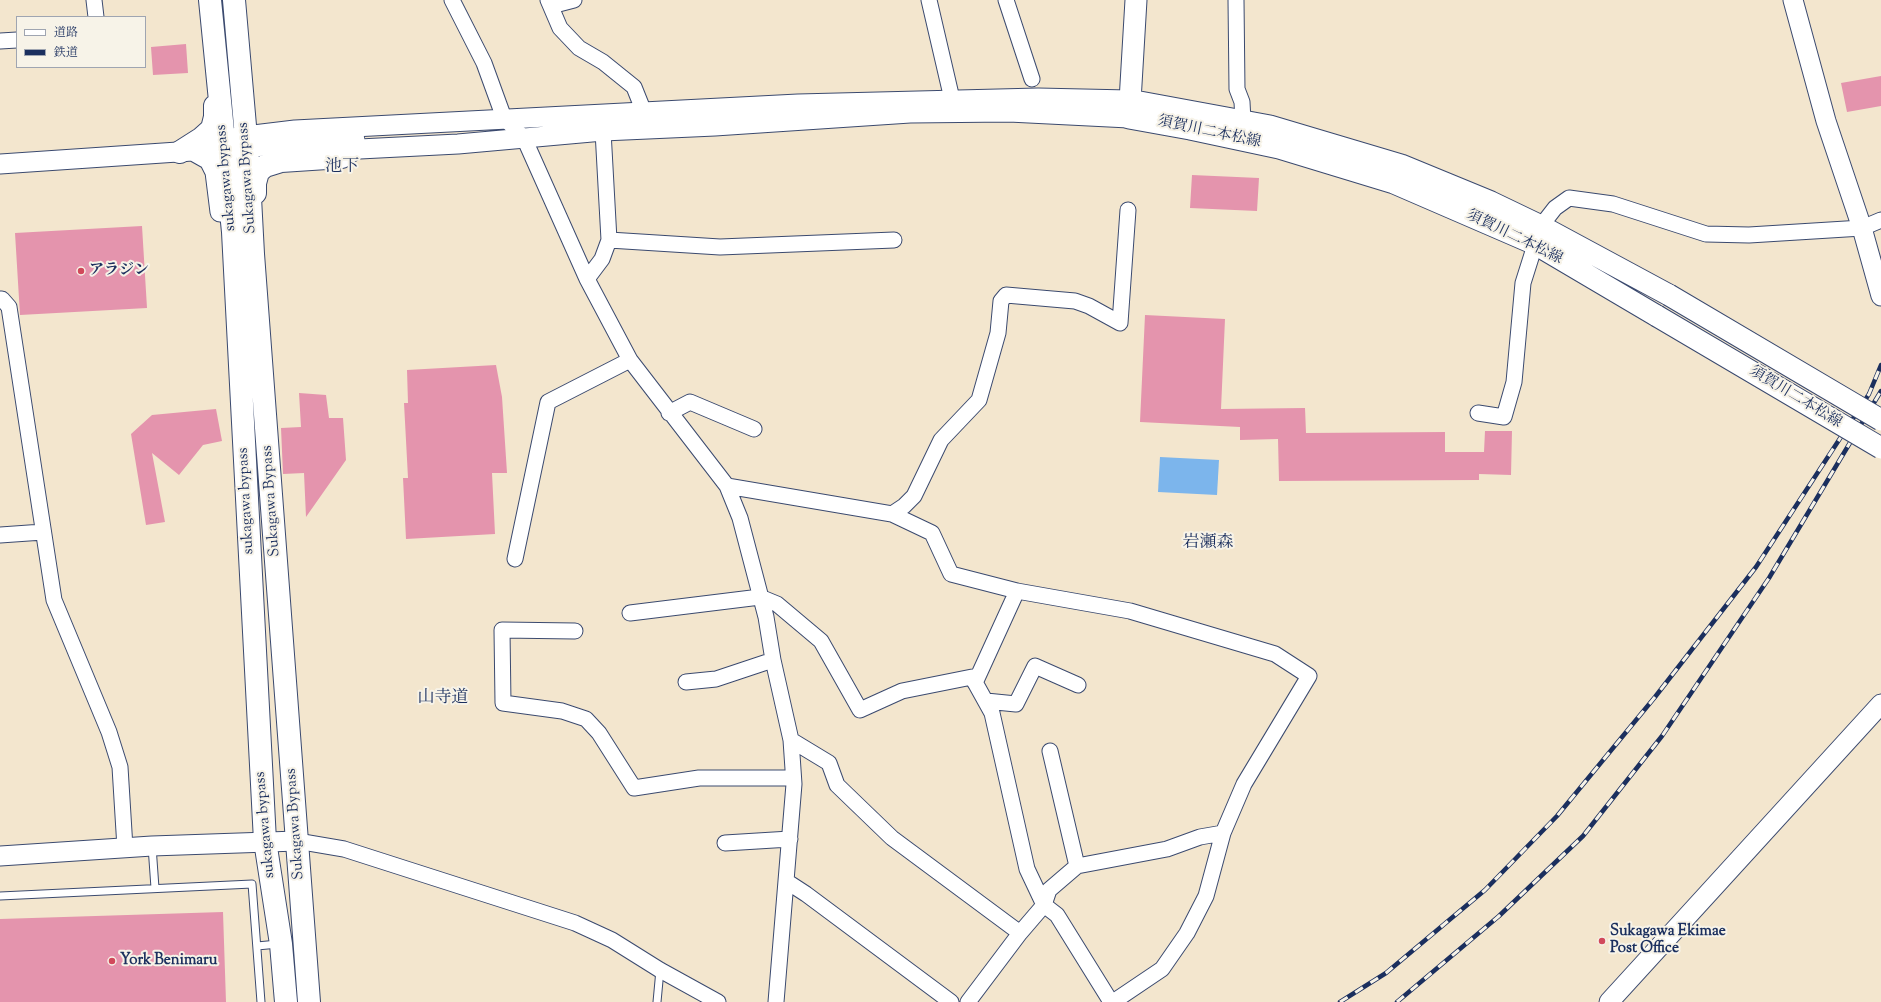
<!DOCTYPE html>
<html>
<head>
<meta charset="utf-8">
<style>
  body { margin:0 }
  #map { position:relative; width:1881px; height:1002px; overflow:hidden; background:#f3e6ce; font-family:"Sorts Mill Goudy","Noto Serif JP",serif }
  canvas { display:block }
  .legend { position:absolute; left:16px; top:16px; width:130px; height:52px; box-sizing:border-box; background:#f7f3e8; border:1px solid #9fa5b1; margin:0; padding:5px 7px; list-style:none; font-size:12px; color:#1b2f5e }
  .legend li { display:flex; align-items:center; gap:8px; height:20px }
  .legend b { width:20px; border:1px solid #9fa5b1 }
</style>
</head>
<body>
<div id="map">
<canvas width="1881" height="1002"></canvas>
<ul class="legend">
<li><b style="height:5px;background:#fff"></b>道路</li>
<li><b style="height:5px;background:#1b2f5e"></b>鉄道</li>
</ul>
</div>
<script>
const c = document.querySelector('canvas').getContext('2d');
c.lineJoin = 'round';
function fill(path, color) {
  c.fillStyle = color;
  c.fill(path, 'evenodd');
}
function poly(rows) {
  const path = new Path2D();
  for (const r of rows) {
    path.moveTo(r[0], r[1]);
    for (let i = 2; i < r.length; i += 2) path.lineTo(r[i], r[i + 1]);
  }
  return path;
}
function stroke(path, color, width, dash) {
  c.strokeStyle = color;
  c.lineWidth = width;
  c.lineCap = dash ? 'butt' : 'round';
  c.setLineDash(dash || []);
  c.stroke(path);
}
function write(font, color, halo, rows, align = 'center') {
  c.font = font + ' "Sorts Mill Goudy","Noto Serif JP",serif';
  c.lineWidth = 4;
  c.setLineDash([]);
  c.textBaseline = 'middle';
  c.strokeStyle = halo;
  c.fillStyle = color;
  for (const [text, x, y, turn = 0] of rows) {
    c.save();
    c.translate(x, y);
    c.rotate((+turn || 0) * Math.PI / 180);
    c.textAlign = isNaN(turn) ? turn : align;
    if (halo) c.strokeText(text, 0, 0);
    c.fillText(text, 0, 0);
    c.restore();
  }
}
fill(poly([
  [1160,457,1219,460,1217,495,1158,492]
]), '#7cb5ec');
fill(poly([
  [186,44,188,73,153,75,151,47],
  [1881,76,1881,106,1847,112,1841,83],
  [1192,175,1259,178,1257,211,1190,208],
  [142,226,147,308,20,315,15,233],
  [1145,315,1225,319,1221,409,1305,408,1306,433,1445,432,1445,452,1484,452,1485,431,1512,431,1511,475,1479,474,1479,480,1279,481,1278,439,1240,440,1240,427,1140,422],
  [496,365,502,397,507,473,492,473,495,534,406,539,403,478,408,478,404,403,408,403,407,370],
  [299,393,326,395,329,418,343,418,346,460,306,517,304,473,283,474,281,428,301,427],
  [216,409,222,441,203,445,179,475,152,453,165,522,146,525,131,434,152,415],
  [223,912,226,1002,0,1002,0,919]
]), '#e494ad');
const service = poly([
  [152,846,155,888],
  [0,896,252,884,261,1002],
  [257,946,278,944],
  [657,1002,660,970]
]);
const minor = poly([
  [94,0,96,17],
  [452,0,484,63,504,118,524,138,587,279,630,360,727,486,740,518,766,617,773,660,791,740,794,784,776,1002],
  [548,0,560,28,579,48,603,62,634,87,644,112],
  [929,0,952,99],
  [1006,0,1032,79],
  [1236,0,1237,89,1242,102,1243,121],
  [551,6,574,0],
  [0,41,17,40],
  [609,240,720,247,894,240],
  [587,279,602,259,609,240,603,131],
  [0,299,2,299,9,307,54,600,109,732,120,767,125,848],
  [669,413,690,402,754,429],
  [1478,413,1504,417,1514,382,1523,283,1541,226,1555,208,1569,198,1613,204,1706,234,1749,235,1862,228,1881,220],
  [727,486,892,514,932,533,951,574,1017,591],
  [892,514,904,506,914,496,941,440,979,400,998,333,1001,301,1006,295,1075,301,1089,306,1120,323,1128,210],
  [0,535,43,532],
  [515,559,548,402,630,360],
  [630,613,760,597,777,604,821,641,860,710,902,691,972,677,992,713,1027,869,1044,905,1057,915,1111,1002],
  [575,631,502,630,503,703,562,711,586,719,599,733,634,788,699,778,793,778],
  [686,682,716,679,773,660],
  [975,683,1017,591,1130,611,1275,654,1309,676,1244,784,1223,833,1206,896,1187,933,1162,969,1113,1002],
  [986,701,1016,704,1035,666,1078,685],
  [791,740,829,763,837,785,892,838,1020,933],
  [1050,751,1077,866],
  [297,841,344,849,575,923,612,940,660,970,718,1002],
  [725,843,790,839],
  [786,881,806,894,951,1002],
  [968,1002,1020,933,1044,905,1049,890,1077,866,1167,849,1200,837,1223,833]
]);
const tertiary = poly([
  [1793,0,1826,121,1862,228,1881,296],
  [234,141,237,137,295,130,798,104,1038,98,1129,100],
  [340,150,458,144,603,131,715,126,910,113,1009,112,1129,118],
  [193,151,209,160,215,172,220,212],
  [0,164,355,140],
  [0,856,152,846,297,841],
  [1609,1002,1881,704]
]);
const secondary = poly([
  [1136,0,1129,118,1190,129,1279,148,1394,183,1535,244,1657,316],
  [1129,100,1270,126,1401,165,1491,202,1541,226,1669,295]
]);
const trunk = poly([
  [210,0,233,232,265,841,281,944,286,1002],
  [234,0,248,160,253,254,309,1002],
  [180,152,202,138,212,129,215,117,215,106],
  [255,193,255,183,258,172,265,166,281,161,342,157,355,148]
]);
stroke(service, '#3b4a6f', 9);
stroke(minor, '#3b4a6f', 17);
stroke(tertiary, '#3b4a6f', 21);
stroke(secondary, '#3b4a6f', 23);
stroke(trunk, '#3b4a6f', 24);
stroke(service, '#fff', 7);
stroke(minor, '#fff', 15);
stroke(tertiary, '#fff', 19);
stroke(secondary, '#fff', 21);
stroke(trunk, '#fff', 22);
const rail = poly([
  [1340,1002,1386,973,1485,890,1557,816,1655,697,1756,567,1869,394,1881,365],
  [1397,1002,1499,916,1583,836,1662,736,1769,578,1881,391]
]);
stroke(rail, '#1b2f5e', 4.5);
stroke(rail, '#f7f3e8', 3, [9]);
const secondaryBridge = poly([
  [1669,295,1881,420],
  [1657,316,1881,448]
]);
stroke(secondaryBridge, '#3b4a6f', 23, []);
stroke(secondaryBridge, '#fff', 21);
for (const [x, y, r, color] of [
  [81,271,4,"#d1495b"],
  [1602,941,4,"#d1495b"],
  [112,961,4,"#d1495b"]
]) {
  const dot = new Path2D();
  dot.arc(x, y, r, 0, 2 * Math.PI);
  c.fillStyle = color;
  c.fill(dot);
  stroke(dot, '#f7f3e8', 1.5);
}
write('15px', '#1b2f5e', '#f7f3e8', [
  ["須賀川二本松線",1209,133,12],
  ["sukagawa bypass",227,178,-95],
  ["Sukagawa Bypass",248,178,-94],
  ["須賀川二本松線",1514,238,26],
  ["須賀川二本松線",1795,398,31],
  ["sukagawa bypass",247,501,-93],
  ["Sukagawa Bypass",272,501,-94],
  ["Sukagawa Bypass",296,824,-94],
  ["sukagawa bypass",266,825,-95]
]);
write('bold 15px', '#1b2f5e', '#f7f3e8', [
  ["アラジン",89,271],
  ["Sukagawa Ekimae",1610,932],
  ["Post Office",1610,949],
  ["York Benimaru",120,961]
], 'left');
write('17px', '#1b2f5e', '#f7f3e8', [
  ["池下",342,168],
  ["岩瀬森",1208,544],
  ["山寺道",443,699]
]);
</script>
</body>
</html>
